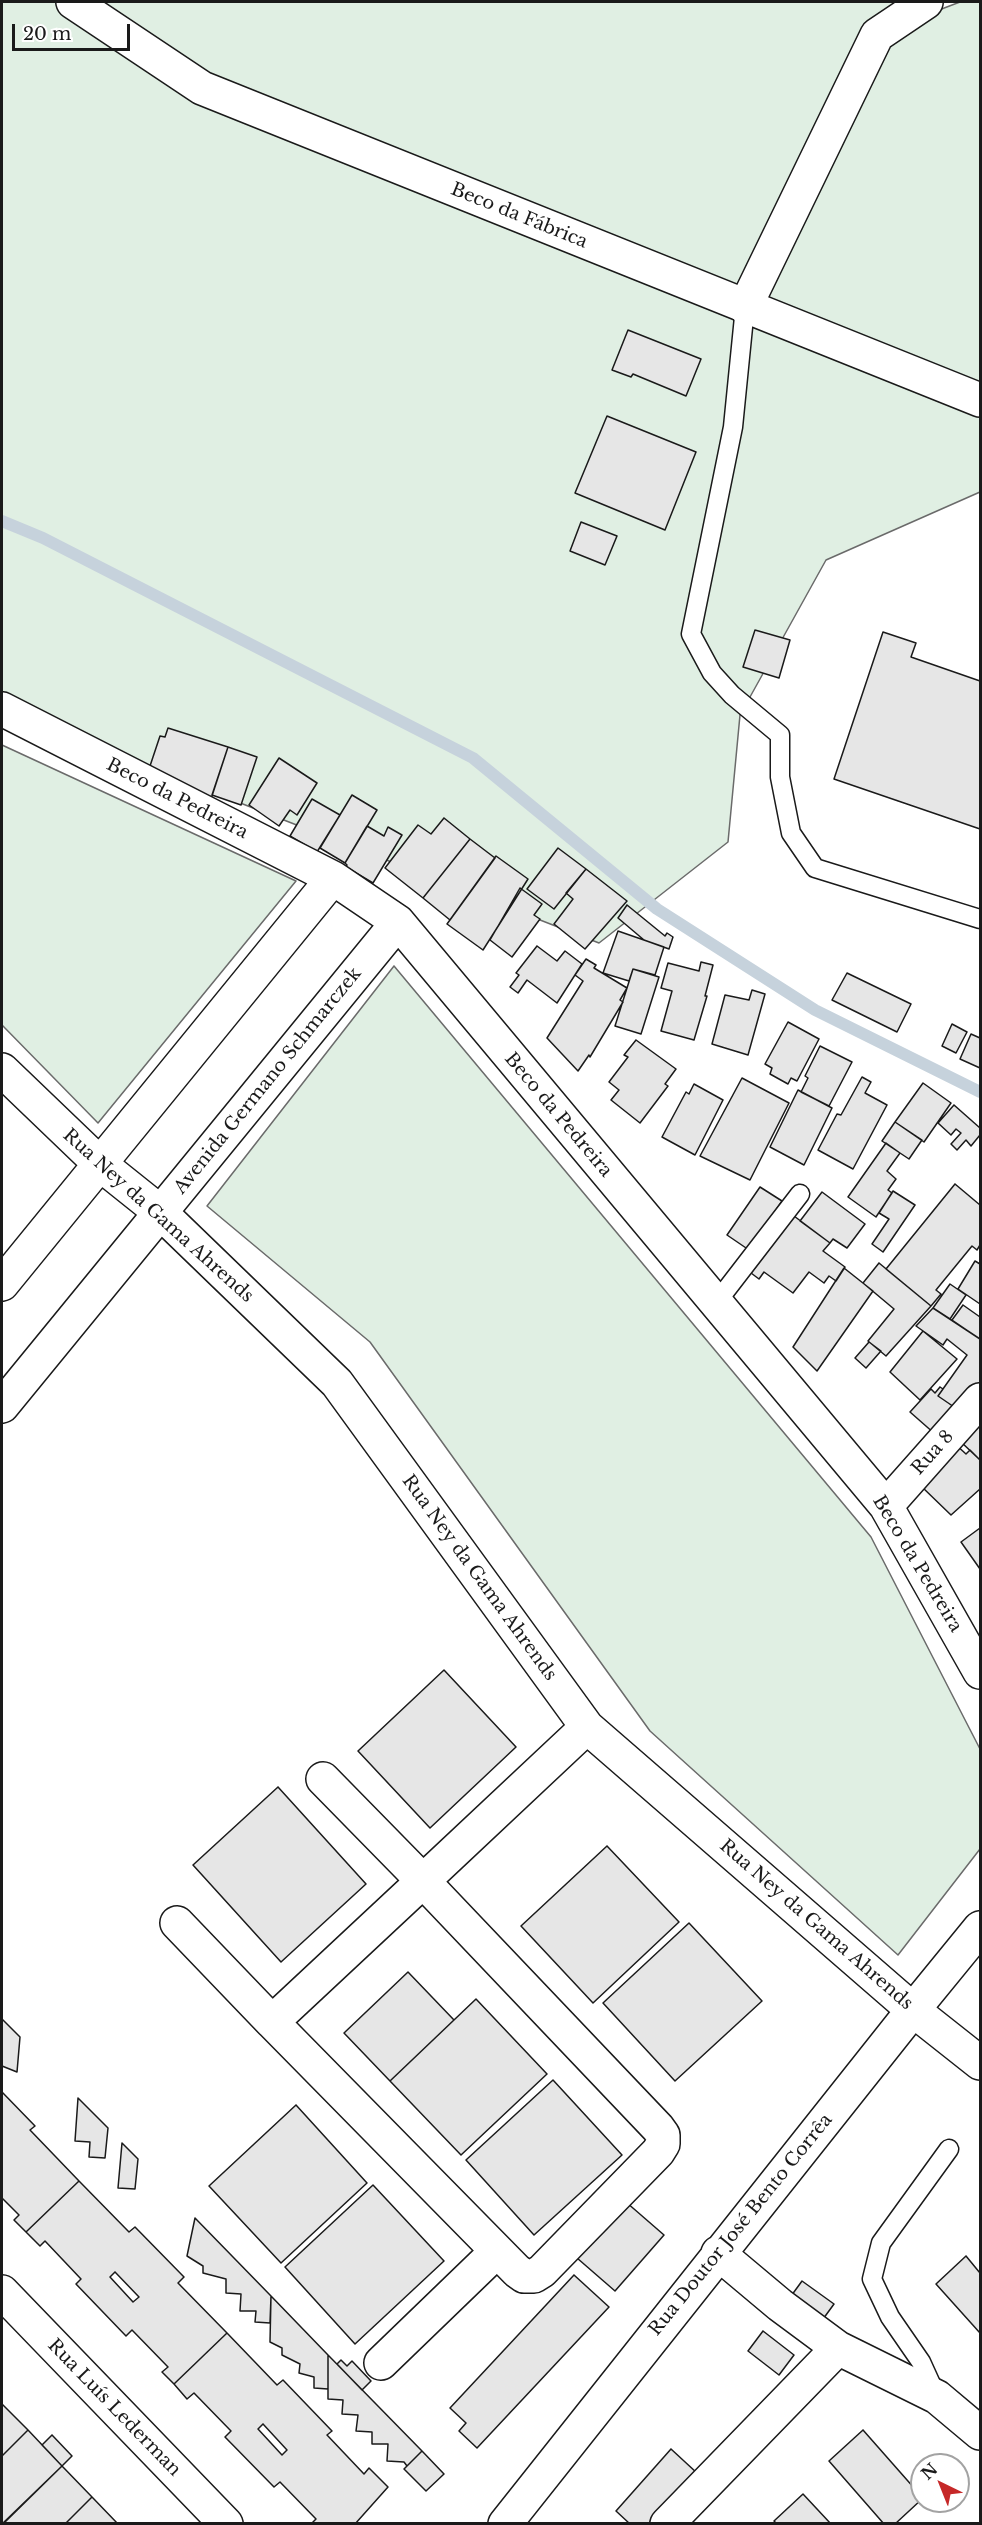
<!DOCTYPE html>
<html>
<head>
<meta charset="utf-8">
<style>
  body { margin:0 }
  #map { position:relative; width:982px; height:2525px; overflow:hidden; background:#fff; font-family:"Libre Baskerville",serif }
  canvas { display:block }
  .frame { position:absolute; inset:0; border:3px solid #1a1a1a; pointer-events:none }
  .north { position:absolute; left:910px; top:2453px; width:60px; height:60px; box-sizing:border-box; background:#fff; border:2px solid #a3a3a3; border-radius:50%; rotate:317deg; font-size:16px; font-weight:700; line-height:24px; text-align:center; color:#1a1a1a }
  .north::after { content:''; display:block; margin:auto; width:21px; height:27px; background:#c62828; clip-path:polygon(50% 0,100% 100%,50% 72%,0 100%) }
  .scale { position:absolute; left:12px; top:24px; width:118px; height:27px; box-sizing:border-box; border:3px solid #1a1a1a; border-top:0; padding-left:8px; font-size:18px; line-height:21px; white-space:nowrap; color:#1a1a1a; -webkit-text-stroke:4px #fff; paint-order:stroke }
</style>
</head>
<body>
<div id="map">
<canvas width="982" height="2525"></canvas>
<div class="frame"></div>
<div class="north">N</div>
<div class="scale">20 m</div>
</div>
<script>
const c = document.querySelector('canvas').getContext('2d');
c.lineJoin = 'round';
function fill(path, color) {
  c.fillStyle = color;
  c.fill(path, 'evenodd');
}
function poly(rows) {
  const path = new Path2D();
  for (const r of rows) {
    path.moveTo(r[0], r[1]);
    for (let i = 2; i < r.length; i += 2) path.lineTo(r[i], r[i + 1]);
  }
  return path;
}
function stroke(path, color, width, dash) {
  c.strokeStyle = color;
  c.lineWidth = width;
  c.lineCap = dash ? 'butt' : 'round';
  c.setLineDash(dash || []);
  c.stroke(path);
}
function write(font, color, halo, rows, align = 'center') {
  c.font = font + ' "Libre Baskerville",serif';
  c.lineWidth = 4.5;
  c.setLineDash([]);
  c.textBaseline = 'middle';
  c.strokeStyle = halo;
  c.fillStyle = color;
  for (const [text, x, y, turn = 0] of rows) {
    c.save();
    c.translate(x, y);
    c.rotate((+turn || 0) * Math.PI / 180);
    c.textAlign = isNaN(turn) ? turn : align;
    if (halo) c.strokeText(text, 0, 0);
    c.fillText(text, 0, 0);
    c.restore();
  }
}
const green = poly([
  [2,2,913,2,931,13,960,2,980,2,980,492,826,560,740,715,728,842,599,943,2,710,2,2],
  [2,745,296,881,98,1123,2,1025,2,745],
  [394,966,871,1537,980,1749,980,1849,898,1955,650,1731,370,1342,207,1206,394,966]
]);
fill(green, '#e0efe3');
stroke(green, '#6a6a6a', 1.5);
stroke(poly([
  [2,521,43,538,473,758,657,909,815,1010,980,1092]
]), '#c6d2dc', 12);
const building = poly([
  [628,330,701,359,686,396,633,374,631,377,612,370,628,330],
  [607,416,696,452,665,530,575,493,607,416],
  [581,522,617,536,605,565,570,551,581,522],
  [755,630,790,640,779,678,743,667,755,630],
  [883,632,916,643,911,657,980,681,980,829,834,779,883,632],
  [168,728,228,747,210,802,168,780,169,776,148,772,160,736,165,737,168,728],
  [228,747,257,757,241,805,212,795,228,747],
  [279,758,317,783,297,815,290,810,279,826,249,805,279,758],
  [352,795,377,810,345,863,320,848,352,795],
  [312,799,340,815,317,852,290,836,312,799],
  [444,818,470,839,423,898,385,868,418,825,431,834,444,818],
  [367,826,384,836,388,827,402,835,373,883,346,867,347,865,345,863,367,826],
  [470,839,495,858,450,920,423,898,470,839],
  [558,848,586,869,554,909,527,889,558,848],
  [496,856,528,879,483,950,447,924,496,856],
  [586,869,627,901,585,949,554,924,573,899,566,893,586,869],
  [520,888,542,904,534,915,540,919,512,957,490,940,520,888],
  [627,905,665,936,667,933,673,937,669,949,644,940,618,918,627,905],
  [618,931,664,947,655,975,633,969,629,981,603,973,618,931],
  [537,946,557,961,565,951,582,964,557,1003,527,980,518,993,510,987,519,975,516,973,537,946],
  [586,959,596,965,594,968,627,988,620,1000,623,1002,590,1057,589,1055,578,1071,547,1038,583,981,575,975,586,959],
  [701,962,713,965,705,996,707,996,694,1040,661,1031,672,991,661,988,668,963,699,971,701,962],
  [633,969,659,977,641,1034,615,1026,633,969],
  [847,973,911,1004,897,1032,832,1000,847,973],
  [752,990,765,994,748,1055,712,1044,725,995,749,1000,752,990],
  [788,1022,819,1039,797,1081,791,1078,788,1084,770,1074,772,1068,765,1064,788,1022],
  [952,1024,967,1032,956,1053,942,1046,952,1024],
  [971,1034,980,1038,980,1068,960,1059,971,1034],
  [636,1040,676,1069,665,1084,668,1086,640,1123,611,1100,619,1090,609,1082,628,1057,624,1055,636,1040],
  [820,1046,852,1062,829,1106,801,1092,808,1078,805,1076,820,1046],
  [862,1077,871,1082,865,1093,887,1105,853,1169,818,1150,837,1114,841,1115,862,1077],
  [742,1078,789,1103,750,1180,700,1156,742,1078],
  [923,1083,951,1103,924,1142,895,1122,923,1083],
  [694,1084,723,1100,695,1155,662,1137,686,1092,689,1094,694,1084],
  [798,1090,832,1108,804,1165,770,1147,798,1090],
  [954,1105,980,1128,980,1135,971,1146,966,1140,957,1150,951,1144,961,1133,956,1129,951,1135,938,1123,954,1105],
  [895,1122,922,1140,909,1159,882,1141,895,1122],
  [886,1143,900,1153,887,1171,896,1179,888,1190,892,1193,876,1217,848,1197,886,1143],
  [955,1184,980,1205,980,1245,977,1250,972,1246,936,1290,941,1294,931,1306,886,1269,955,1184],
  [760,1187,782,1201,749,1250,727,1235,760,1187],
  [893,1191,915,1205,883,1252,872,1244,889,1219,879,1213,893,1191],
  [822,1192,865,1224,847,1248,833,1239,830,1243,800,1221,822,1192],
  [794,1216,830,1243,823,1251,845,1267,836,1281,829,1276,824,1283,809,1272,793,1293,764,1272,759,1279,751,1273,794,1216],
  [975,1261,980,1264,980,1304,958,1289,975,1261],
  [879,1263,931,1306,886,1356,868,1341,894,1309,863,1283,879,1263],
  [844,1268,873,1291,817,1371,793,1347,844,1268],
  [950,1284,966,1295,950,1319,933,1308,950,1284],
  [963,1305,980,1317,980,1339,952,1320,963,1305],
  [933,1308,980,1339,980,1382,960,1411,938,1396,967,1355,947,1339,943,1345,916,1326,933,1308],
  [923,1331,957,1359,920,1400,890,1372,923,1331],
  [869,1342,881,1351,866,1368,855,1358,869,1342],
  [940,1387,943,1389,938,1396,957,1409,935,1434,910,1412,931,1389,935,1393,940,1387],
  [980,1420,980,1460,960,1441,980,1420],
  [954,1443,966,1454,970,1450,980,1460,980,1489,951,1515,922,1487,954,1443],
  [980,1528,980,1569,961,1542,980,1528],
  [444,1670,516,1747,430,1828,358,1751,444,1670],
  [278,1787,366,1884,281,1962,193,1865,278,1787],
  [607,1846,679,1922,593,2003,521,1926,607,1846],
  [689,1923,762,2001,675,2081,603,2003,689,1923],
  [408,1972,454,2020,390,2081,344,2033,408,1972],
  [476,1999,547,2074,461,2155,390,2081,476,1999],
  [2,2019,20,2037,17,2072,2,2066,2,2019],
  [553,2080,622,2155,534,2235,466,2160,553,2080],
  [2,2092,35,2126,30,2130,79,2181,26,2232,14,2220,19,2215,2,2198,2,2092],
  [78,2098,108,2128,105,2158,89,2157,90,2142,75,2141,78,2098],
  [296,2105,367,2183,281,2263,209,2186,296,2105],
  [122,2143,138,2159,135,2189,118,2188,122,2143],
  [79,2181,129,2232,135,2227,184,2277,178,2283,227,2333,174,2384,162,2372,168,2367,132,2330,126,2336,76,2284,81,2279,45,2241,40,2246,26,2232,79,2181],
  [115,2272,139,2297,133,2302,110,2277,115,2272],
  [373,2185,444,2261,355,2344,285,2267,373,2185],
  [626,2202,664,2235,615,2291,577,2258,626,2202],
  [195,2218,271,2296,270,2323,255,2322,256,2311,240,2311,241,2294,226,2293,226,2279,203,2273,203,2266,187,2256,195,2218],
  [966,2256,980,2273,980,2333,936,2284,966,2256],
  [574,2275,609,2307,477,2448,459,2431,466,2423,450,2408,574,2275],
  [802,2281,834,2304,818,2326,786,2303,802,2281],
  [271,2296,328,2355,328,2389,314,2388,314,2377,299,2373,300,2364,282,2355,282,2348,270,2342,271,2296],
  [763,2331,794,2355,779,2375,748,2351,763,2331],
  [227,2333,277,2385,283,2380,332,2431,327,2435,364,2474,369,2468,388,2487,355,2524,311,2524,316,2519,280,2482,274,2487,225,2437,231,2431,194,2393,187,2399,174,2384,227,2333],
  [263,2424,287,2450,282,2455,258,2429,263,2424],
  [328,2355,422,2451,407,2466,404,2462,387,2461,388,2444,372,2444,372,2432,356,2431,358,2415,342,2414,343,2400,328,2399,328,2355],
  [341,2360,347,2366,352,2361,371,2381,362,2390,337,2364,341,2360],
  [2,2404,28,2430,2,2456,2,2404],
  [28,2430,62,2466,2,2524,2,2456,28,2430],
  [863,2430,922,2497,922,2499,895,2524,884,2524,829,2461,863,2430],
  [52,2435,72,2456,62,2466,42,2445,52,2435],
  [671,2449,697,2473,652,2524,630,2524,616,2511,671,2449],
  [422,2451,444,2474,426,2491,404,2469,422,2451],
  [62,2466,92,2497,65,2524,3,2524,62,2466],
  [803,2494,831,2524,777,2524,774,2521,803,2494],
  [92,2497,118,2524,65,2524,92,2497]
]);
fill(building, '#e6e6e6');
stroke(building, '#1a1a1a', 1.5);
const lane = poly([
  [745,307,733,427,691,634,712,673,732,695,780,735,780,777,791,833,815,868,980,919],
  [716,1303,800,1194],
  [936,2395,921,2362,890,2317,872,2279,881,2243,949,2149]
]);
const street = poly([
  [73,2,202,88,980,400],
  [2,709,333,878,398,922,886,1506,980,1672],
  [2,1070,100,1164,160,1212,337,1383,587,1727,913,2010,980,2063],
  [2,1284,333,878],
  [2,1406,398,922],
  [886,1506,980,1400],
  [323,1779,423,1881,658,2128,663,2135,663,2144,658,2152,542,2271,534,2276,524,2276,517,2271,272,2022,423,1881,587,1727],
  [177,1923,272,2022],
  [718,2253,780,2305,838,2348,937,2397,980,2433],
  [2,2292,226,2524],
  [381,2363,497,2251],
  [505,2524,913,2010,980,1928],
  [667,2524,838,2348]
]);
const secondary = poly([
  [745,307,877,35,926,2]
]);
stroke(lane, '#1a1a1a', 21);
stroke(street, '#1a1a1a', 36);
stroke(secondary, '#1a1a1a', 36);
stroke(lane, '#fff', 18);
stroke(street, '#fff', 33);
stroke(secondary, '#fff', 33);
write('18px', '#1a1a1a', '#fff', [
  ["Beco da Fábrica",519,216,22],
  ["Beco da Pedreira",177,799,27],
  ["Avenida Germano Schmarczek",268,1081,-51],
  ["Beco da Pedreira",558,1115,50],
  ["Rua Ney da Gama Ahrends",158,1216,42],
  ["Rua 8",933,1453,-48],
  ["Beco da Pedreira",917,1564,59],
  ["Rua Ney da Gama Ahrends",479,1578,54],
  ["Rua Ney da Gama Ahrends",816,1925,41],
  ["Rua Doutor José Bento Corrêa",741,2225,-51],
  ["Rua Luís Lederman",114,2408,46]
]);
</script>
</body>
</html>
